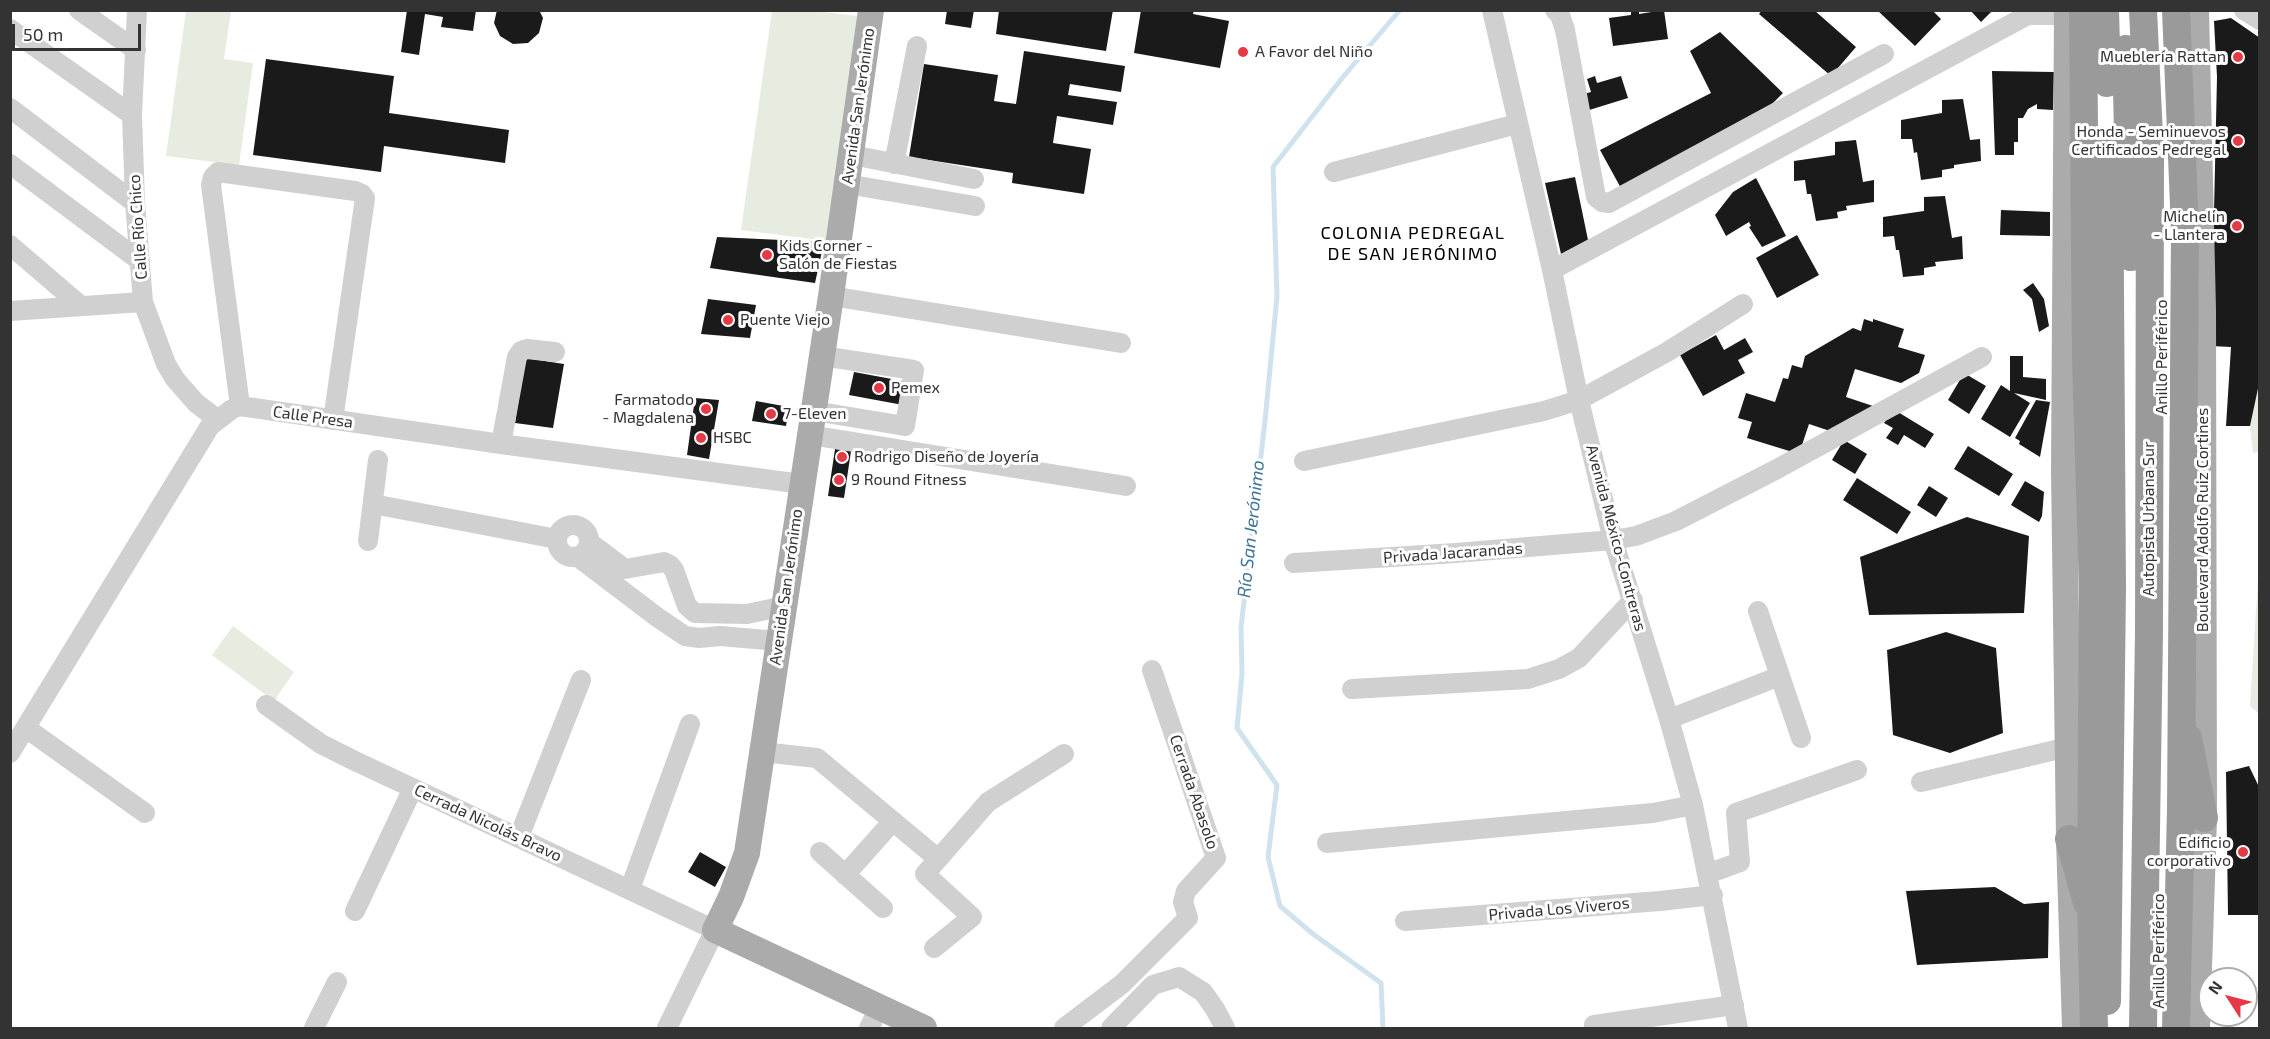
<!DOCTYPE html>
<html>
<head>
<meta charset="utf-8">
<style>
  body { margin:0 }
  #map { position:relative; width:2270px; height:1039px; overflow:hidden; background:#fff; font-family:"Exo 2",sans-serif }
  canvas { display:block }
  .frame { position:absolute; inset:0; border:12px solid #333; pointer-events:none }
  .north { position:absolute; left:2198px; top:967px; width:60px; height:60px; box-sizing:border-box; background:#fff; border:2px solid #adadad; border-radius:50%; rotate:306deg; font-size:16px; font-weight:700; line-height:24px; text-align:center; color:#333 }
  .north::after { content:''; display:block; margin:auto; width:21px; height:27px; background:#e63946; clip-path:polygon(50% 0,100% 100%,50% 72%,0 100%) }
  .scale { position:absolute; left:12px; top:24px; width:129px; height:27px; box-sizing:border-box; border:3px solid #333; border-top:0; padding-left:8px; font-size:18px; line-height:21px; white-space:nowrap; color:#333; -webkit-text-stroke:4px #fff; paint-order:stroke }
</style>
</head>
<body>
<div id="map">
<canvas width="2270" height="1039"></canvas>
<div class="frame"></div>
<div class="north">N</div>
<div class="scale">50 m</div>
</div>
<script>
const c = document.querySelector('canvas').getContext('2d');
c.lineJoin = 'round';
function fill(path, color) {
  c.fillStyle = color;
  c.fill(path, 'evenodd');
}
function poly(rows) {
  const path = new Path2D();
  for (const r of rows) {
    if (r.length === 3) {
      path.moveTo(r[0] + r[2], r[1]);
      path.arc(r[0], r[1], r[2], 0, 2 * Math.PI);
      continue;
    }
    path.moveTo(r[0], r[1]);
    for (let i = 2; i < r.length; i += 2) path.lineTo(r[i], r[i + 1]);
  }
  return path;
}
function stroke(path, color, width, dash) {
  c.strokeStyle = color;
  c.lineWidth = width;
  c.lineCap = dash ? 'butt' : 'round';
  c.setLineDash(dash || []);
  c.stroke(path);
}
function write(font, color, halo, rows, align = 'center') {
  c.font = font + ' "Exo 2",sans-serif';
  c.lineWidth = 6;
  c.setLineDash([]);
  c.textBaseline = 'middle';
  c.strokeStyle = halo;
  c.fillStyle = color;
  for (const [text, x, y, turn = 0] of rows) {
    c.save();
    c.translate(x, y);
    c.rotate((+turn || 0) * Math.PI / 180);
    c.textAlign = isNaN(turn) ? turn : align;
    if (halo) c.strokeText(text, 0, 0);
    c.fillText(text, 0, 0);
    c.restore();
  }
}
fill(poly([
  [186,11,231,11,224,59,253,63,239,165,166,156],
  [772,11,813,11,858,16,827,241,741,230],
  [2259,379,2259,452,2253,453,2250,426],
  [2259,563,2259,714,2250,706],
  [233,626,294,672,274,701,212,655]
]), '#e6ecdf');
stroke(poly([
  [1383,1028,1381,983,1313,934,1280,906,1268,857,1277,785,1237,728,1242,674,1241,627,1265,421,1277,296,1273,167,1343,77,1400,10]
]), '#cfe2ee', 5);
fill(poly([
  [407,10,476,10,473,31,441,27,443,17,425,14,419,55,401,52],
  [497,10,539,10,543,18,539,33,528,43,513,44,500,36,494,23],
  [947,10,974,10,971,28,945,24],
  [999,10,1113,10,1106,51,996,34],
  [1141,10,1194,10,1193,14,1229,21,1220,68,1134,53],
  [1631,10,1639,10,1639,14,1664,10,1668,39,1613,46,1609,18,1631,15],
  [1762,10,1814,10,1856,47,1831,76,1759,14],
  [1877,10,1932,10,1941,19,1915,46],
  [1970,10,1993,10,1981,22],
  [2231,18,2260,38,2260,379,2250,426,2226,426,2231,347,2211,346,2217,77,2214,21],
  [1720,32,1783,93,1767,109,1622,190,1600,150,1711,93,1690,51],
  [1024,51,1125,66,1121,92,1070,84,1068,95,1117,102,1113,125,1057,116,1053,143,1091,149,1084,194,1012,183,1013,173,909,157,924,64,998,75,994,101,1016,104],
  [266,59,394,76,389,113,509,130,505,163,384,146,381,172,253,155],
  [1992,71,2054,72,2053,110,2037,109,2037,104,2028,109,2023,118,2018,118,2018,142,2014,142,2014,155,1995,155],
  [1595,76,1597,83,1621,76,1628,98,1586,111,1580,95,1591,92,1587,79],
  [1963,99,1970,140,1980,139,1981,161,1954,165,1954,168,1942,170,1942,177,1921,180,1917,152,1914,153,1912,139,1901,139,1901,120,1942,113,1942,100],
  [1856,140,1863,182,1874,180,1874,202,1846,206,1847,210,1837,212,1838,218,1816,221,1811,194,1807,194,1805,180,1794,181,1794,161,1835,155,1835,142],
  [1575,177,1588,240,1561,254,1545,183],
  [1756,178,1786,236,1762,247,1749,227,1751,226,1749,222,1726,236,1715,215,1733,192],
  [1945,196,1952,238,1962,236,1963,259,1935,262,1936,266,1924,268,1924,275,1903,277,1899,250,1896,250,1894,236,1883,237,1883,217,1924,211,1924,197],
  [2001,210,2050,212,2050,236,2000,235],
  [1797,235,1819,275,1777,298,1756,258],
  [717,237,824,242,815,283,710,268],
  [2033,283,2044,299,2049,326,2039,332,2032,299,2023,290],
  [708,299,756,305,750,338,701,334],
  [1864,319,1873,322,1873,319,1904,329,1898,347,1925,355,1919,373,1901,383,1855,369,1846,397,1879,408,1839,434,1809,424,1799,454,1747,438,1752,422,1738,418,1746,393,1775,402,1783,378,1788,379,1792,365,1802,368,1805,356,1853,328,1861,331],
  [1716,335,1724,350,1745,338,1753,352,1738,360,1745,373,1703,396,1680,355],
  [2010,356,2023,356,2023,377,2046,379,2046,400,2014,393,2030,403,2010,437,1981,419,2001,385,2010,391],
  [525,358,564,364,553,428,515,423],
  [854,372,908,382,903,405,849,395],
  [1964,373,1986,386,1969,414,1948,400],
  [695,398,719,400,709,459,687,455],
  [2036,400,2050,402,2040,457,2019,444,2020,441,2015,438],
  [756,401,789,407,786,426,752,421],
  [1893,409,1934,434,1925,448,1904,435,1898,445,1886,438,1893,428,1884,423],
  [1844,440,1867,454,1855,474,1832,460],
  [1968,446,2013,474,1999,496,1954,469],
  [835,449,851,451,844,498,828,496],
  [1857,478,1911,512,1897,534,1843,500],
  [2025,481,2044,492,2042,516,2039,522,2011,505],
  [1929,486,1948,498,1936,517,1917,505],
  [1967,517,2029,536,2024,613,1869,615,1860,557],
  [1946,632,1996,648,2003,733,1950,753,1893,735,1887,650],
  [2249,766,2260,789,2260,915,2228,915,2226,772],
  [700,852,726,867,715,887,688,872],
  [1995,887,2024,904,2049,902,2048,958,1917,965,1906,891]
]), '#1a1a1a');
stroke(poly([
  [79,10,136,50],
  [137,10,132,115,135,203,143,302,166,364,175,379,196,403,217,419],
  [1492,10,1552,270,1579,400,1613,540,1669,719,1693,805,1738,1028],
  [1555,10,1560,15,1565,30,1596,197,1602,202,1609,203,1884,54],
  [2244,10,2260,20],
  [10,29,132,115],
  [10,108,135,203],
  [852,155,974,179],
  [10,164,140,261],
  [894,164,917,46],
  [1334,172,1517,124],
  [847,184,975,206],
  [10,245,80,305],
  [1552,270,2028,15,2067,15],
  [831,296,1121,343],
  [10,311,143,302],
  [240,406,211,185,213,177,218,172,355,191,362,194,365,198,333,420],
  [814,411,905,426,914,370,822,356],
  [810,435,1126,486],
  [501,444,517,357,521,351,527,349,555,352],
  [1304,461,1544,411,1579,400,1667,352,1743,304],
  [373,504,557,539],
  [573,541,16],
  [368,541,378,460],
  [589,542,625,569,664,562,670,565,674,570,687,606,695,613,747,614,784,606],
  [578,557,657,617,685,636,699,638,720,636,778,641],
  [1294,563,1456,553,1613,540,1636,536,1676,521,1777,469,1982,357],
  [1758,611,1801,738],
  [1352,689,1528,679,1559,669,1579,658,1633,600],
  [266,705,321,744,355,761,715,930,667,1028],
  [1669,719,1780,676],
  [26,728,145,813],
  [762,752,817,758,937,858],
  [10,753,210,426,232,409,240,406,501,444,802,484],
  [1921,782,2068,747],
  [519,837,581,680],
  [1327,843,1653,813,1693,805],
  [820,852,883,908],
  [1707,874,1740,862,1736,813,1857,770],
  [845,875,893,821],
  [630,889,690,724],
  [355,911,413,788],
  [1405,921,1660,901,1713,895],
  [934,948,972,917,925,874,988,802,1064,754],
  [1594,1025,1734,1005],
  [314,1028,337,982],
  [869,1028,879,1008],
  [1064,1028,1122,984,1188,918,1183,902,1186,891,1216,858,1152,670],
  [1111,1028,1153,985,1179,977,1203,992,1215,1009,1225,1028]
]), '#d0d0d0', 20);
stroke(poly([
  [871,10,831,296,747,853,731,897,715,930,924,1028],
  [2067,10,2064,470,2069,839,2075,1028],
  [2196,10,2203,310,2204,818,2197,1028]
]), '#ababab', 26);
stroke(poly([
  [2105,10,2107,83],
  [2143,10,2150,157,2149,632,2143,1028],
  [2126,49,2131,257],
  [2188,738,2204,818],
  [2069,839,2087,903],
  [2107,1001,2112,588,2109,142]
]), '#9a9a9a', 28);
stroke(poly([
  [2083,10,2086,359,2093,591,2091,896,2094,1028],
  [2176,1028,2181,808,2185,230,2176,10]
]), '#9a9a9a', 28);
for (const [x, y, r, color] of [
  [1243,52,6,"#e63946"],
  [2238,57,6,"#e63946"],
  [2238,141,6,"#e63946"],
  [2237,226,6,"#e63946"],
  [767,255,6,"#e63946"],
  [728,320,6,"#e63946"],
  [879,388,6,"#e63946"],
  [706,409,6,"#e63946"],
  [771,414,6,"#e63946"],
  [701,438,6,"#e63946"],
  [842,457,6,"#e63946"],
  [839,480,6,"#e63946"],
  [2243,852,6,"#e63946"]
]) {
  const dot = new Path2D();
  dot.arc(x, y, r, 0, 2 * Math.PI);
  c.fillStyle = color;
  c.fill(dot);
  stroke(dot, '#fff', 2);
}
write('16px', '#333', '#fff', [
  ["A Favor del Niño",1255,52],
  ["Mueblería Rattan",2226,57,"right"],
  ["Honda - Seminuevos",2226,132,"right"],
  ["Certificados Pedregal",2226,150,"right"],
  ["Michelin",2225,217,"right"],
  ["- Llantera",2225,235,"right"],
  ["Kids Corner -",779,246],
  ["Salón de Fiestas",779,264],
  ["Puente Viejo",740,320],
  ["Pemex",891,388],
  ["Farmatodo",694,400,"right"],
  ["- Magdalena",694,418,"right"],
  ["7-Eleven",783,414],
  ["HSBC",713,438],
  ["Rodrigo Diseño de Joyería",854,457],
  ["9 Round Fitness",851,480],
  ["Edificio",2231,843,"right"],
  ["corporativo",2231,861,"right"]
], 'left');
write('16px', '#333', '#fff', [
  ["Avenida San Jerónimo",858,106,-82],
  ["Calle Río Chico",138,227,-94],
  ["Anillo Periférico",2162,357,-90],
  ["Calle Presa",313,417,8],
  ["Autopista Urbana Sur",2149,519,-90],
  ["Boulevard Adolfo Ruiz Cortines",2203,520,-90],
  ["Avenida México-Contreras",1616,538,75],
  ["Privada Jacarandas",1453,553,-4],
  ["Avenida San Jerónimo",786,587,-82],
  ["Cerrada Abasolo",1194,792,71],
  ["Cerrada Nicolás Bravo",488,823,25],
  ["Privada Los Viveros",1559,909,-5],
  ["Anillo Periférico",2159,951,-90]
]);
c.letterSpacing = '1.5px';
write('18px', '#000', '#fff', [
  ["COLONIA PEDREGAL",1413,233],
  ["DE SAN JERÓNIMO",1413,254]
]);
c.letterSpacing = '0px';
write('italic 18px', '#3f7597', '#fff', [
  ["Río San Jerónimo",1251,529,-84]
]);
</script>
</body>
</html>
